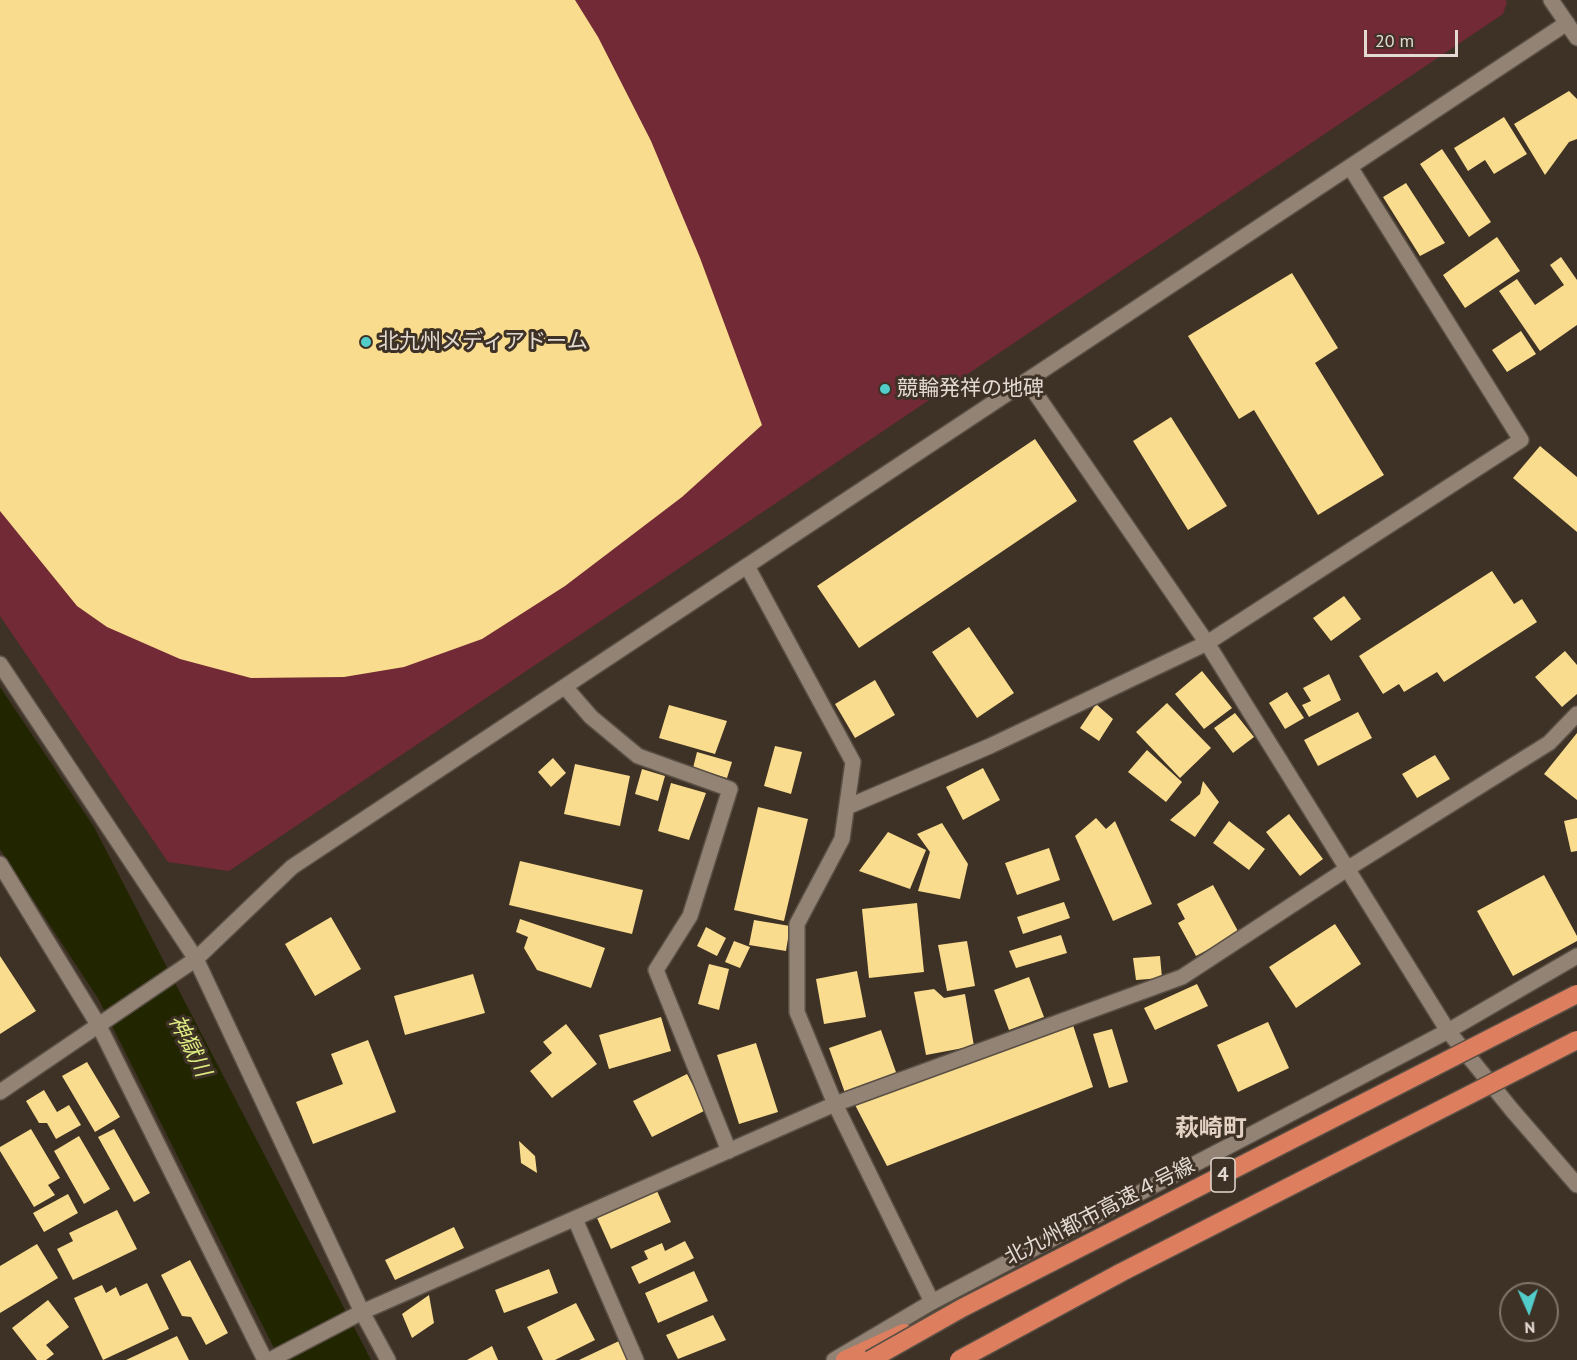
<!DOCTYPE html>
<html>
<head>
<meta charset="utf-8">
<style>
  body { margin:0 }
  #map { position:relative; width:1577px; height:1360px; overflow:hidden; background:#3e3125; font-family:"PT Sans",sans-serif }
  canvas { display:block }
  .north { position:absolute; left:1499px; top:1282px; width:60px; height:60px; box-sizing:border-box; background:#3e3125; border:2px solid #80756b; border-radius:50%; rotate:177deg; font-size:16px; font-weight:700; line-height:24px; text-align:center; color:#e3dad3 }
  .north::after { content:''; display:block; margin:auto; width:21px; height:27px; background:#53cdca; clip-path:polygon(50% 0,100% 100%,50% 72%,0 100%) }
  .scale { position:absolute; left:1364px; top:30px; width:94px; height:27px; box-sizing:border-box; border:3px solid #e3dad3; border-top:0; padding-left:8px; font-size:18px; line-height:21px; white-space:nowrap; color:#e3dad3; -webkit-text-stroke:4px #3e3125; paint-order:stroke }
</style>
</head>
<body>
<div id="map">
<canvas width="1577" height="1360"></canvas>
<div class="north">N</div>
<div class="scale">20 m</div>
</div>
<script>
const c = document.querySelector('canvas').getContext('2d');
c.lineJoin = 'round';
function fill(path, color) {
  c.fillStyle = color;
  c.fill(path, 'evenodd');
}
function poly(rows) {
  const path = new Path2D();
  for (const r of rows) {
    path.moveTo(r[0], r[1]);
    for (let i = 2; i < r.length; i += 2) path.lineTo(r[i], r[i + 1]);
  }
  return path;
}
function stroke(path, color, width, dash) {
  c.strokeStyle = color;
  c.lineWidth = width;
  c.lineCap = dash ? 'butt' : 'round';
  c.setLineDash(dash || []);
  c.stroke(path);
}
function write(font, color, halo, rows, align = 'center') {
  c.font = font + ' "PT Sans","Noto Sans JP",sans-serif';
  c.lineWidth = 6;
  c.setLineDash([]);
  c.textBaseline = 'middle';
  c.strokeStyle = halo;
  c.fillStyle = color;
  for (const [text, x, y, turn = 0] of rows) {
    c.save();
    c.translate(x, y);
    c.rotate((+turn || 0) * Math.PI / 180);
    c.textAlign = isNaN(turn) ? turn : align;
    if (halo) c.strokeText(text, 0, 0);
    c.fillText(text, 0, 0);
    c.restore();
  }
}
fill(poly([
  [0,0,1505,0,1507,2,1503,14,229,871,168,862,0,616]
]), '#722a36');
fill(poly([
  [0,687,94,827,371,1360,280,1360,99,1000,0,849]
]), '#222600');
fill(poly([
  [0,0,575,0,598,37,651,141,700,258,762,425,682,497,565,586,482,639,404,667,344,677,251,678,180,659,107,627,77,606,0,511],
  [1569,91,1577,99,1577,139,1569,142,1545,175,1514,124],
  [1504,117,1527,154,1494,174,1485,160,1468,171,1454,148],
  [1442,149,1491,222,1469,237,1420,164],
  [1406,183,1445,243,1420,256,1383,197],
  [1497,237,1520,271,1465,308,1443,275],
  [1561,257,1577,280,1577,325,1540,351,1499,291,1517,279,1535,305,1564,285,1550,265],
  [1292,273,1338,348,1315,363,1384,475,1318,515,1254,410,1239,419,1188,336],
  [1521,331,1536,354,1507,372,1492,350],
  [1171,417,1227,506,1188,530,1133,441],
  [1035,439,1077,501,859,648,817,586],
  [1540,446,1577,477,1577,532,1513,478],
  [1492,571,1514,604,1522,599,1537,622,1444,682,1437,672,1404,692,1399,684,1383,694,1359,656],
  [1344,596,1361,619,1331,641,1313,618],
  [969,627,1014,693,977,718,932,652],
  [1565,651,1577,665,1577,694,1562,707,1535,677],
  [1202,671,1232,708,1204,729,1175,694],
  [1329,674,1341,700,1309,717,1302,705,1311,701,1303,688],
  [875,680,895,715,855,738,835,704],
  [1287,692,1304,718,1285,729,1269,703],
  [1167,703,1211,748,1180,778,1136,732],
  [1096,704,1113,719,1099,741,1080,728],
  [669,705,727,721,715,754,659,738],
  [1358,712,1372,738,1318,766,1304,740],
  [1235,713,1254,737,1233,753,1214,728],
  [1577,733,1577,800,1544,774],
  [775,746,802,752,791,794,764,786],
  [1147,750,1182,782,1166,802,1128,772],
  [697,752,732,762,727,778,693,768],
  [1435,755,1450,779,1417,798,1402,774],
  [553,758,566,773,551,787,538,772],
  [575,764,630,776,620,826,564,814],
  [983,768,1000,800,963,820,946,787],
  [642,769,665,776,658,801,635,794],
  [1203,781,1219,802,1195,837,1170,820,1200,794],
  [671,783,706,793,689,840,658,831],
  [758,807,808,819,784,921,734,910],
  [1289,814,1323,859,1300,876,1266,832],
  [1096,818,1106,829,1115,821,1152,904,1113,921,1075,836],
  [1577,818,1577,851,1571,852,1564,821],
  [1229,821,1265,849,1249,870,1213,843],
  [942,823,968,864,960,899,918,891,930,852,917,834],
  [888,832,926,850,910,889,859,871],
  [1049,848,1060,880,1017,895,1005,863],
  [520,861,643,890,632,934,509,905],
  [1544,875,1577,936,1577,941,1513,976,1477,911],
  [1213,885,1239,933,1196,956,1178,923,1185,919,1177,904],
  [1064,902,1070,918,1023,934,1017,917],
  [917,903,924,972,869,978,862,909],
  [331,917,361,969,315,996,285,944],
  [520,919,605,948,591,988,537,970,524,948,528,937,516,932],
  [754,920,790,926,786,951,749,945],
  [1335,924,1361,964,1296,1008,1269,967],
  [706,927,726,938,717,956,697,946],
  [1061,935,1067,953,1016,968,1009,951],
  [734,941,750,947,740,968,725,962],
  [967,941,975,986,947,991,938,945],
  [0,956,36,1011,0,1034],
  [1160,956,1162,978,1136,980,1133,958],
  [709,964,729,969,719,1010,698,1004],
  [857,971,866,1017,824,1024,816,979],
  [473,974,485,1013,405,1035,394,996],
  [1029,977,1044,1017,1009,1030,994,990],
  [1197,984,1208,1006,1155,1030,1144,1008],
  [934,989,944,998,965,994,974,1046,926,1055,914,992],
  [661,1017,671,1051,609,1069,599,1035],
  [1072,1022,1093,1087,887,1166,854,1103],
  [1268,1022,1289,1068,1238,1092,1217,1045],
  [566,1024,597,1064,552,1098,530,1071,552,1053,543,1042],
  [1112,1029,1128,1082,1109,1088,1093,1034],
  [881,1030,897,1075,845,1093,829,1048],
  [368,1040,396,1112,313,1144,296,1102,343,1084,331,1054],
  [756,1043,778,1112,739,1124,717,1055],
  [87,1062,120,1117,95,1132,62,1076],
  [687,1074,706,1110,652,1137,633,1101],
  [44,1090,57,1112,69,1105,81,1125,56,1139,47,1123,39,1123,26,1101],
  [31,1129,60,1178,48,1185,55,1195,34,1207,0,1151,0,1147],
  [114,1129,150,1193,134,1202,98,1137],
  [79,1136,110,1189,84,1204,54,1151],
  [519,1141,535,1156,537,1173,521,1163],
  [657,1191,671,1222,611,1249,597,1218],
  [68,1194,78,1213,44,1232,33,1213],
  [117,1210,137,1249,73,1280,57,1249,73,1241,69,1233],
  [454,1227,464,1248,395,1280,385,1260],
  [685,1241,694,1258,639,1284,631,1267,648,1259,644,1251,662,1243,665,1251],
  [37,1244,58,1278,0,1313,0,1266],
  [190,1260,228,1333,206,1345,191,1317,182,1316,161,1275],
  [549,1269,558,1293,504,1313,495,1290],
  [694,1271,708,1301,658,1323,645,1293],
  [147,1283,169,1329,103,1360,74,1298,102,1285,106,1293,116,1287,120,1296],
  [429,1295,434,1323,412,1338,402,1314],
  [48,1300,69,1327,46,1345,54,1354,46,1360,37,1360,12,1328],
  [576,1303,595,1340,555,1360,543,1360,527,1327],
  [713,1315,726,1340,678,1359,666,1335],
  [177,1336,189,1360,126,1360],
  [619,1341,628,1360,579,1360],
  [492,1346,498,1360,467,1360]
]), '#f9dc8d');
const minor = poly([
  [1027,381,1207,643,1448,1031,1512,1110,1577,1185],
  [747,566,853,762,842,839,797,924,797,1012,835,1104,932,1302,1448,1031,1577,956],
  [0,664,196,959,362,1312,388,1360],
  [565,687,591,717,638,756,730,789,690,916,656,970,729,1151],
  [847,807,990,746,1207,643,1521,440,1350,167],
  [0,864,99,1026,265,1360],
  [0,1092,196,959],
  [575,1219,636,1360],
  [270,1360,362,1312,835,1104,1182,977,1347,869,1549,743,1577,714]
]);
const tertiary = poly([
  [1551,0,1577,38],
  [196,959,292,867,1567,23],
  [834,1360,932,1302]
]);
const motorway = poly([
  [845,1360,904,1333]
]);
stroke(minor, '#594f44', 18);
stroke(tertiary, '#594f44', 18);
stroke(motorway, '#594f44', 21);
stroke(minor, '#928375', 15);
stroke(tertiary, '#928375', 15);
stroke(motorway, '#dd7e5f', 18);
const motorwayBridge = poly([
  [870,1360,962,1308,1577,994],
  [959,1360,1122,1272,1577,1040]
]);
stroke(motorwayBridge, '#594f44', 21, []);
stroke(motorwayBridge, '#dd7e5f', 18);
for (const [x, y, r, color] of [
  [366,342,6,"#53cdca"],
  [885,389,6,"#53cdca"]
]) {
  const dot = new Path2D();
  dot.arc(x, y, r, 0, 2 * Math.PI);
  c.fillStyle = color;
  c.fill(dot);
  stroke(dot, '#3e3125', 2);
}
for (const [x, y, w] of [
  [1223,1175,24]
]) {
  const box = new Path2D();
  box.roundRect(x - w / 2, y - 17, w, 34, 4.5);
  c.fillStyle = '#3e3125';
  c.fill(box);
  stroke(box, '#e3dad3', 1.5);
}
write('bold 20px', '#e3dad3', null, [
  ["4",1223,1175]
]);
write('21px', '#e3dad3', '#3e3125', [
  ["北九州メディアドーム",378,342],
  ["競輪発祥の地碑",897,389]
], 'left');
write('21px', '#e3dad3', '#3e3125', [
  ["北九州都市高速４号線",1100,1212,-27]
]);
write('italic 22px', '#dcec81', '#3e3125', [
  ["神獄川",189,1046,63]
]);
write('bold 24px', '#e3d2c3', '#3e3125', [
  ["萩崎町",1211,1129]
]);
</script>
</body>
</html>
